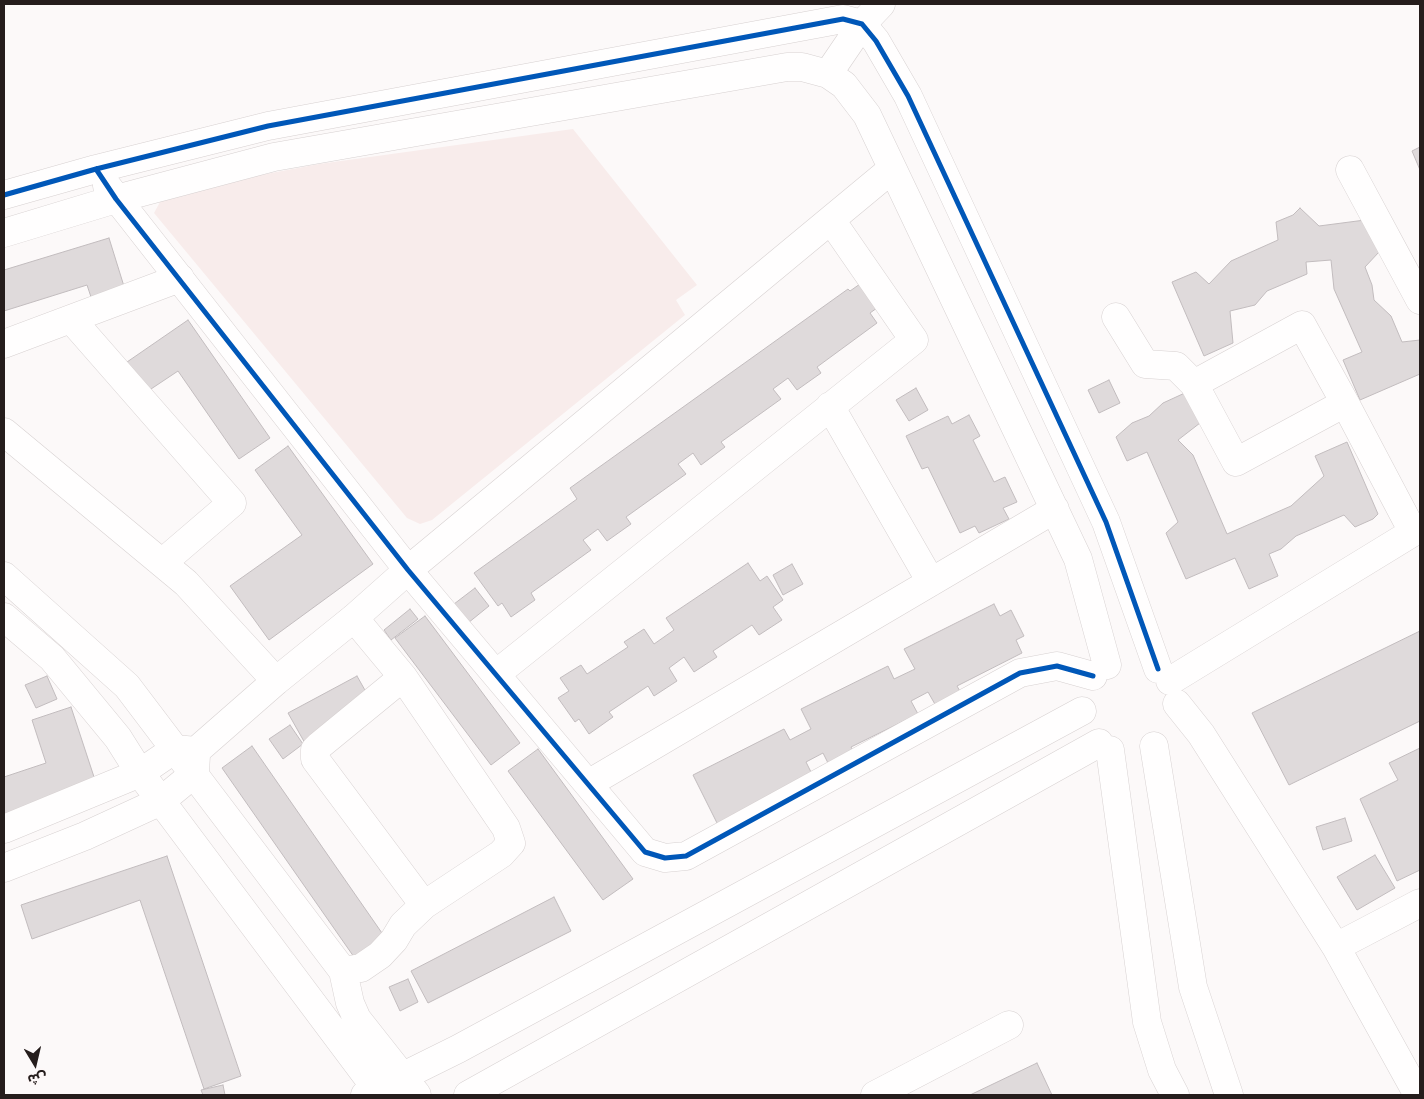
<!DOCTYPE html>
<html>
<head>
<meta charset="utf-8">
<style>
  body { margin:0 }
  #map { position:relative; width:1424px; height:1099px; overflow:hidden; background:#fcf9f9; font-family:Inter,"Noto Sans Arabic",sans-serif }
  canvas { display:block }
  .frame { position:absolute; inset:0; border:5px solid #251d1c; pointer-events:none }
  .north { position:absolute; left:10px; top:1039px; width:50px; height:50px; -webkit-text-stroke:4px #fdf8f8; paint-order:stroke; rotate:171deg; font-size:14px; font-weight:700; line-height:20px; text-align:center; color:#251d1c }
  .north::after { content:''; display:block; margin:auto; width:18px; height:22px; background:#251d1c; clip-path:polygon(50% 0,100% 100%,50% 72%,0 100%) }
</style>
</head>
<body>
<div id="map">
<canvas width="1424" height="1099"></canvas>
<div class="frame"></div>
<div class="north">ش</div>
</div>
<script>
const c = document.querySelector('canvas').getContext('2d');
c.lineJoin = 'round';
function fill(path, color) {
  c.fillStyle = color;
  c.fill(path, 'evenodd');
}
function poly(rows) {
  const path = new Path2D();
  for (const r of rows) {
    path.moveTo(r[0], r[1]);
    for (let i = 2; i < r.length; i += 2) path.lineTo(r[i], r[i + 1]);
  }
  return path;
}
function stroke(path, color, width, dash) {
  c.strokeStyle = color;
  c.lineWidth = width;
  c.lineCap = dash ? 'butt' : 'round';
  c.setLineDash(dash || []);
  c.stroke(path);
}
fill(poly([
  [573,129,697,285,676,300,685,315,432,520,420,524,407,518,154,213,165,193,319,164]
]), '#f8eceb');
const building = poly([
  [1420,147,1420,170,1412,151,1420,147],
  [1300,208,1319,226,1365,220,1379,252,1365,267,1372,285,1374,300,1391,316,1402,342,1420,340,1420,374,1360,400,1343,360,1362,352,1334,289,1331,260,1306,262,1307,274,1267,291,1255,305,1230,311,1233,343,1204,356,1172,282,1196,272,1209,284,1231,261,1278,240,1276,222,1293,215,1300,208],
  [109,238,127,296,94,306,87,285,4,311,4,270,109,238],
  [860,284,877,308,870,313,877,323,817,367,821,373,797,390,788,378,773,389,781,399,721,442,725,447,701,465,693,453,678,464,686,474,626,517,631,524,607,541,598,529,583,540,591,550,531,593,535,600,511,617,502,603,498,606,474,573,577,499,570,488,848,289,850,291,860,284],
  [188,320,270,438,239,459,178,371,148,391,127,362,188,320],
  [1109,380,1120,403,1099,413,1088,390,1109,380],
  [916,388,928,410,909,421,896,400,916,388],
  [1187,392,1200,423,1178,440,1193,455,1227,534,1291,506,1324,476,1315,456,1347,442,1378,514,1373,519,1355,527,1344,515,1296,536,1281,549,1269,554,1278,576,1249,589,1235,558,1186,579,1166,533,1178,522,1147,452,1127,461,1116,437,1132,423,1149,416,1163,403,1187,392],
  [969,415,980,436,973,440,994,482,1005,477,1017,502,1003,508,1009,519,979,533,975,526,960,533,928,467,922,469,906,436,948,416,952,424,969,415],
  [288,446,373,564,269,640,230,586,302,535,255,470,288,446],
  [748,563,760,581,767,576,783,600,773,607,782,620,759,635,752,625,713,651,717,657,694,672,684,657,669,668,677,681,654,696,648,686,609,712,613,717,589,734,579,719,575,722,558,698,569,691,560,678,581,665,587,674,628,647,624,642,644,629,654,644,674,630,666,618,748,563],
  [792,564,803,584,783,595,773,575,792,564],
  [475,588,489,606,468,623,454,604,475,588],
  [994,604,1000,616,1011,610,1024,636,1016,640,1022,653,957,686,961,693,936,706,928,692,911,701,918,714,851,747,855,754,830,767,823,753,806,762,814,778,718,825,693,775,784,729,790,740,811,729,801,709,888,666,894,679,915,669,904,649,994,604],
  [410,609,418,619,391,640,384,630,410,609],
  [425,616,520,743,491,765,395,638,425,616],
  [1420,631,1420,721,1289,785,1252,713,1420,631],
  [47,676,57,699,36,708,25,685,47,676],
  [357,676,375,708,306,745,288,713,357,676],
  [71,707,97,786,4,816,4,777,46,763,32,720,71,707],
  [290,725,303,744,283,759,269,739,290,725],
  [252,746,391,946,361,967,222,768,252,746],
  [1420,748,1420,870,1397,881,1360,799,1398,780,1389,763,1420,748],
  [538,749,633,879,603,900,508,771,538,749],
  [1345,818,1352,841,1323,850,1316,827,1345,818],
  [1375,855,1395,888,1357,910,1337,877,1375,855],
  [167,856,241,1076,204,1089,140,900,32,939,21,905,167,856],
  [554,897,571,931,428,1003,411,971,554,897],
  [408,979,418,1002,400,1011,389,987,408,979],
  [1037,1063,1052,1095,970,1095,1037,1063],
  [223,1085,225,1095,203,1095,201,1090,223,1085]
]);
fill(building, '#dfdadb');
stroke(building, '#c2bcbe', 1);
const minor = poly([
  [828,74,862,24,881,4],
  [1350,170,1420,300],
  [107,186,408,570,645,852,665,858,686,856,1020,673,1057,666,1093,676],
  [4,195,96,169,268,126,843,19,862,24,876,41,908,96,1106,522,1158,669],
  [4,233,116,199,274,157,787,67,802,67,828,74,844,85,867,115,1078,559,1107,665],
  [1116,317,1145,364,1176,366,1194,384],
  [71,319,232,503,162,563],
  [4,344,180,278],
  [1345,403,1236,462,1194,384,1302,325,1345,403,1413,532],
  [830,406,931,582],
  [4,432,186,583,276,681],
  [4,576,127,686,343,971,350,1003,357,1019,417,1095],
  [4,617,52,658,118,738,140,773,381,1095],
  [496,674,914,340,831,220],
  [403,677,320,745,315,750,315,759,424,905],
  [1170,681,1420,528],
  [1177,704,1201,734,1336,947,1418,1095],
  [1154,746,1193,987,1229,1095],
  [1110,750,1147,1022,1162,1070,1175,1095],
  [588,784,1055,509],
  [4,829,140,773,175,749,196,751,276,681,354,618,408,570,892,169],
  [4,868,85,836,161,801,195,773,196,755],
  [1336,947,1420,903],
  [343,971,361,968,380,955,394,940,403,925,424,905,501,854,511,843,506,828,403,677,354,618],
  [365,1095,458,1049,1082,711],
  [468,1095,1099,743],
  [875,1095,1009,1025]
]);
stroke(minor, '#d7d1d1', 29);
stroke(minor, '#fffefe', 28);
stroke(poly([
  [96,169,116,199,408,570,645,852,665,858,686,856,1020,673,1057,666,1093,676],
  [4,195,96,169,268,126,843,19,862,24,876,41,908,96,1106,522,1158,669]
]), '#0057b8', 5);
</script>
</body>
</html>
